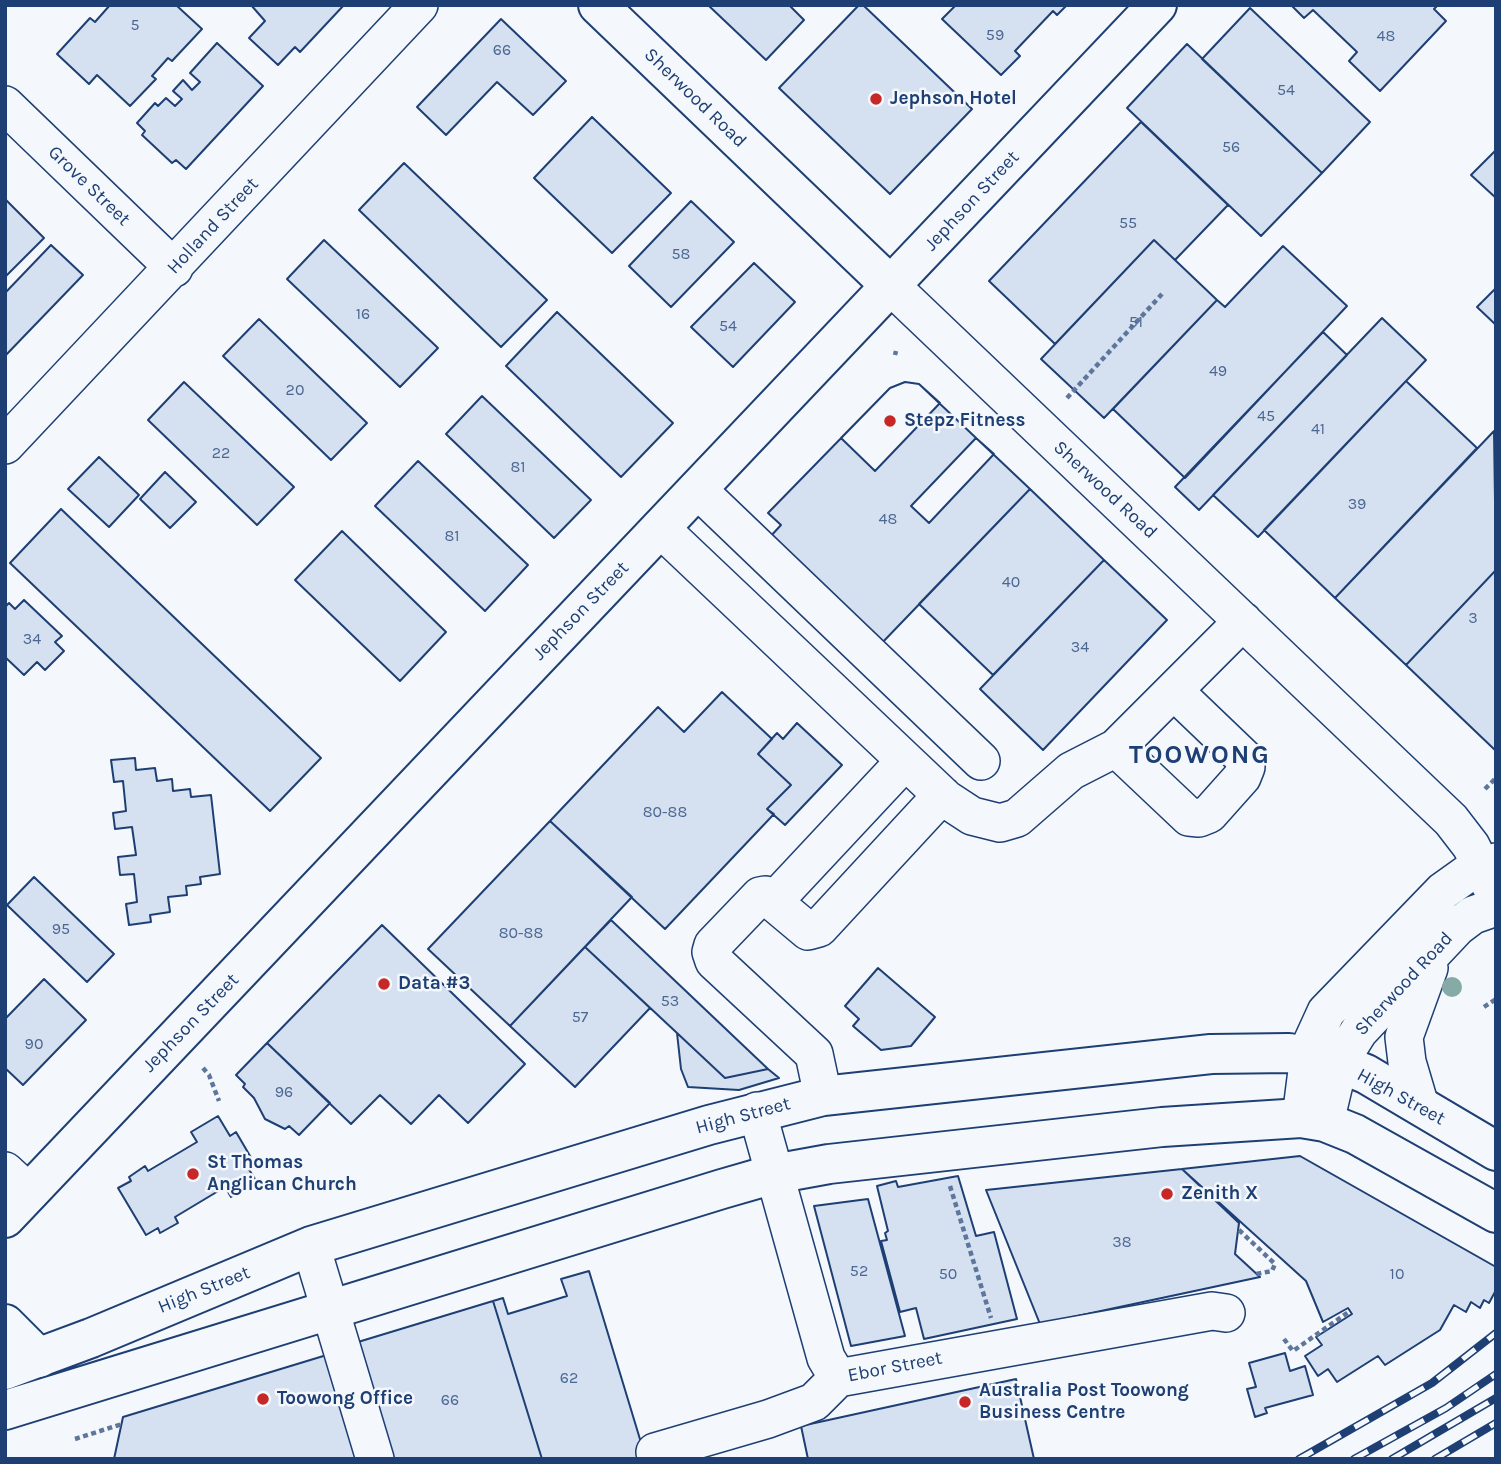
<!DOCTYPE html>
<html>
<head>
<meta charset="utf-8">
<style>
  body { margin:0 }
  #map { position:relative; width:1501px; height:1464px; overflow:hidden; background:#f4f7fb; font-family:Karla,sans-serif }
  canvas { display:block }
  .frame { position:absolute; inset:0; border:7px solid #1d3f73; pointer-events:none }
</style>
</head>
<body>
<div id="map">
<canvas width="1501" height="1464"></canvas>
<div class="frame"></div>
</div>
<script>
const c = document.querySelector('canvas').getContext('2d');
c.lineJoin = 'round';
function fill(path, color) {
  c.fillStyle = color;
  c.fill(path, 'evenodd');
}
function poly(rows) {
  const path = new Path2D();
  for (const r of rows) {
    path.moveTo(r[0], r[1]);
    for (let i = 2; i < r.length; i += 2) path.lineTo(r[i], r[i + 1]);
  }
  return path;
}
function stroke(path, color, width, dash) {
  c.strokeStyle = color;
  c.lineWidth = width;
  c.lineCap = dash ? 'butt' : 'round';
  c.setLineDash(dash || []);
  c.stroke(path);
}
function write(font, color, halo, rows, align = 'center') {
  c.font = font + ' Karla,sans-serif';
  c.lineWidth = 5;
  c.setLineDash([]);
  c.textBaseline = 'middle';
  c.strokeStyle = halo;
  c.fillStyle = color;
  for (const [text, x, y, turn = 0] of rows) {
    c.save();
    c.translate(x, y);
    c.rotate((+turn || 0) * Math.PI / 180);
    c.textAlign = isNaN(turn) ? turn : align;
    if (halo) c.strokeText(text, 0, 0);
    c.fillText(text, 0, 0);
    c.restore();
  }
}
const building = poly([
  [110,5,176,5,202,29,172,61,168,58,152,76,156,79,130,106,97,75,89,84,57,54,90,18,95,22,110,5],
  [251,5,344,5,300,52,295,47,278,65,249,38,265,21,251,5],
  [708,5,789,5,804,20,766,60,708,5],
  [859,5,863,5,972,109,890,194,779,88,859,5],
  [956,5,1067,5,1057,15,1053,11,1015,51,1020,56,1001,75,942,19,956,5],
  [1291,5,1438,5,1434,9,1446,21,1380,91,1349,61,1357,52,1313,10,1304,18,1291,5],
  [1250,8,1370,122,1322,173,1202,59,1250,8],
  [501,19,566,81,533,115,497,82,446,135,417,107,501,19],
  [217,43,263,86,186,169,176,160,172,163,142,135,145,131,137,123,155,103,158,106,166,98,175,106,182,99,173,91,183,80,192,90,200,82,190,73,217,43],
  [1187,44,1322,173,1261,236,1127,108,1187,44],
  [592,117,671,193,612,253,534,178,592,117],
  [1141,122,1228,205,1175,260,1154,240,1055,344,989,281,1141,122],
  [1496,150,1496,198,1471,175,1496,150],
  [404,163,547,300,501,347,359,210,404,163],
  [5,199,44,238,5,277,5,199],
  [691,201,734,242,671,307,629,266,691,201],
  [324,240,438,348,400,387,287,279,324,240],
  [1154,240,1217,300,1104,418,1041,359,1154,240],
  [51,245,83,275,5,356,5,293,51,245],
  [1283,246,1347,306,1185,478,1113,409,1217,300,1225,307,1283,246],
  [754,263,795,302,733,367,691,327,754,263],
  [1496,288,1496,325,1477,307,1496,288],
  [557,312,673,423,621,477,506,366,557,312],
  [1382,318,1426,360,1258,537,1213,495,1382,318],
  [259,319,367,423,331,460,223,356,259,319],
  [1323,332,1347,355,1199,510,1175,487,1323,332],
  [1406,381,1477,448,1335,598,1264,530,1406,381],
  [184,382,294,487,257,525,148,420,184,382],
  [905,382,919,384,1030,489,880,645,769,538,781,525,768,513,890,388,905,382],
  [905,382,919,384,940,403,875,471,841,438,890,388,905,382],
  [482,396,591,500,554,538,446,434,482,396],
  [1494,431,1496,570,1406,665,1335,598,1494,431],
  [976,438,994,454,929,523,911,506,976,438],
  [99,457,139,495,109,527,68,489,99,457],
  [418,461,528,565,485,611,375,506,418,461],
  [165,472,196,502,170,528,140,499,165,472],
  [1030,489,1104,560,993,675,919,604,1030,489],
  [61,509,321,758,270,811,10,563,61,509],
  [342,531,446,632,400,681,295,580,342,531],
  [1104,560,1167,620,1043,750,980,689,1104,560],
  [1496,570,1496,751,1406,665,1496,570],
  [24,600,62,636,55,642,64,651,45,670,37,662,24,675,5,657,5,607,9,603,15,609,24,600],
  [722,692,772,739,758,754,791,785,767,809,774,814,665,929,550,821,658,707,684,732,722,692],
  [797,723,842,765,785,825,767,809,791,785,758,754,777,733,783,739,797,723],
  [135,758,136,770,155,768,157,781,172,779,173,791,190,789,191,797,211,795,220,874,200,877,201,884,186,886,187,895,168,897,170,912,150,915,151,922,129,925,126,904,137,902,134,874,120,875,118,857,136,855,132,827,115,829,113,813,126,811,123,781,114,782,111,760,135,758],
  [550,821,632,897,510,1026,428,949,550,821],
  [34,877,114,954,87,982,7,905,34,877],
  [611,920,690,995,768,1069,725,1078,677,1033,585,947,611,920],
  [382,925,525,1064,468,1123,439,1095,411,1124,380,1095,351,1124,267,1043,382,925],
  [585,947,650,1008,575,1087,510,1026,585,947],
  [878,968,935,1017,911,1046,881,1050,853,1026,859,1019,845,1006,878,968],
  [44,979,86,1020,23,1085,5,1068,5,1019,44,979],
  [677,1033,725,1078,768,1069,779,1078,739,1090,688,1087,681,1069,677,1033],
  [267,1043,330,1103,299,1135,289,1126,285,1129,265,1119,254,1098,243,1087,245,1084,236,1075,267,1043],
  [218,1116,230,1136,236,1132,253,1161,246,1165,257,1182,231,1197,225,1187,175,1217,178,1223,160,1233,158,1228,146,1235,118,1188,131,1181,129,1177,145,1166,148,1171,197,1142,191,1132,218,1116],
  [1300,1156,1496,1267,1496,1290,1489,1303,1484,1300,1480,1308,1471,1302,1466,1312,1454,1305,1440,1330,1385,1365,1378,1356,1337,1382,1328,1369,1318,1376,1305,1356,1322,1345,1316,1337,1352,1314,1348,1308,1323,1322,1306,1281,1182,1169,1300,1156],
  [1182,1169,1239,1223,1235,1254,1260,1277,1040,1324,986,1190,1182,1169],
  [958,1176,976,1236,994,1232,1017,1319,924,1339,916,1308,900,1312,881,1241,887,1240,885,1233,888,1231,877,1186,896,1181,898,1187,958,1176],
  [868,1199,905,1336,851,1346,814,1206,868,1199],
  [589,1271,646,1459,542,1459,493,1301,503,1298,508,1314,567,1296,561,1279,589,1271],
  [493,1301,542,1459,394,1459,358,1342,493,1301],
  [1285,1353,1290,1371,1305,1366,1313,1395,1265,1408,1267,1413,1255,1417,1247,1389,1256,1387,1249,1363,1285,1353],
  [330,1354,361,1459,114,1459,123,1417,330,1354],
  [1016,1379,1034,1459,808,1459,801,1426,1016,1379]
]);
fill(building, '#d5e0f0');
stroke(building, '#1d3f73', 2);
const minor = poly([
  [5,105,174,268],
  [891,286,1451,820,1471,846,1496,896],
  [5,445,419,5],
  [697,489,981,761],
  [660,528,946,799,972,816,1000,823,1017,818,1071,771,1116,748,1243,621],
  [1116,748,1189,817,1199,818,1209,814,1242,777,1246,767,1245,759,1174,691],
  [775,900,905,761],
  [823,1096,814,1054,714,961,711,952,713,945,760,896,765,895,808,931,819,928,942,795],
  [1420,1106,1407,1062,1404,1037,1429,968],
  [757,1111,826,1358,838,1378],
  [1301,1118,1310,1047,1326,1012,1443,891,1471,871,1496,862],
  [1325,1122,1339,1063,1359,1031,1457,927,1473,915,1496,907],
  [5,1171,29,1193],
  [311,1246,375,1459],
  [838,1378,1212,1311,1226,1313],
  [655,1452,768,1419,814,1402,838,1378]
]);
const major = poly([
  [598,5,891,286],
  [5,1218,1157,5],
  [5,1324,39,1358]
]);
const highway = poly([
  [5,1370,91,1338,311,1246,709,1125,823,1096,1211,1054,1289,1053,1339,1063,1366,1074,1496,1151],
  [5,1410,722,1189,774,1174,829,1164,1162,1127,1301,1118,1325,1122,1355,1134,1496,1213]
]);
stroke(minor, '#1d3f73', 40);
stroke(major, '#1d3f73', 42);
stroke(highway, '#1d3f73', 42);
stroke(poly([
  [895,355,896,351],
  [1067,398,1162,294],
  [1485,789,1496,778],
  [1484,1007,1496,999],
  [203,1068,209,1075,219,1101],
  [950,1186,991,1318],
  [1239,1230,1275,1264,1272,1271,1256,1274],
  [1284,1339,1293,1351,1350,1311],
  [75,1439,122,1424]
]), '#5e769c', 4.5, [5, 3.5]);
stroke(minor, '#f4f7fb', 37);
stroke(major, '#f4f7fb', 38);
stroke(highway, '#f4f7fb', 38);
const rail = poly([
  [1299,1459,1432,1383,1496,1333],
  [1354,1459,1446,1408,1496,1374],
  [1392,1459,1496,1398],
  [1435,1459,1496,1423]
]);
stroke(rail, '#1d3f73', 8);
stroke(rail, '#f4f7fb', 5, [16]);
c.fillStyle = '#86aba6';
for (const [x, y] of [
  [1452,987]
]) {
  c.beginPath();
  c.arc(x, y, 10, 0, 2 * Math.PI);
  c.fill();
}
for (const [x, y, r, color] of [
  [876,99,7,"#c62828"],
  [890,421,7,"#c62828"],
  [384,984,7,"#c62828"],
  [193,1174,7,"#c62828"],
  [1167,1194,7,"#c62828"],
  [263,1399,7,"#c62828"],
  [965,1402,7,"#c62828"]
]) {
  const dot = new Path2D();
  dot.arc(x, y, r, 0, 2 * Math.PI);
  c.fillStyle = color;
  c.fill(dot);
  stroke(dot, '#f4f7fb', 2.5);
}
write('16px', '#4b6792', null, [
  ["5",135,25],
  ["59",995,35],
  ["48",1386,36],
  ["66",502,50],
  ["54",1286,90],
  ["56",1231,147],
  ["55",1128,223],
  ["58",681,254],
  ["16",363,314],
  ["51",1136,322],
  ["54",728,326],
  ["49",1218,371],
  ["20",295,390],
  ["45",1266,416],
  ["41",1318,429],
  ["22",221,453],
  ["81",518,467],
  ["39",1357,504],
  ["48",888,519],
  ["81",452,536],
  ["40",1011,582],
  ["3",1473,618],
  ["34",32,639],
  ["34",1080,647],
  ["80-88",665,812],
  ["95",61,929],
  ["80-88",521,933],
  ["53",670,1001],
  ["57",580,1017],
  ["90",34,1044],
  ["96",284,1092],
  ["38",1122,1242],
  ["52",859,1271],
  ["50",948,1274],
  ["10",1397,1274],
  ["62",569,1378],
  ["66",450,1400]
]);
write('19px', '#1d3f73', '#f4f7fb', [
  ["Sherwood Road",695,98,44],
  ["Grove Street",89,186,44],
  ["Jephson Street",972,201,-47],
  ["Holland Street",213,226,-47],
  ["Sherwood Road",1105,490,43],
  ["Jephson Street",581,611,-46],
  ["Sherwood Road",1404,984,-47],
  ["Jephson Street",191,1023,-46],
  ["High Street",1401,1097,29],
  ["High Street",743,1116,-15],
  ["High Street",204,1290,-22],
  ["Ebor Street",895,1367,-11]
]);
write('bold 19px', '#1d3f73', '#f4f7fb', [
  ["Jephson Hotel",890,99],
  ["Stepz Fitness",904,421],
  ["Data #3",398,984],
  ["St Thomas",207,1163],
  ["Anglican Church",207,1185],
  ["Zenith X",1181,1194],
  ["Australia Post Toowong",979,1391],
  ["Business Centre",979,1413],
  ["Toowong Office",277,1399]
], 'left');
c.letterSpacing = '2px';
write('bold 26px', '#1d3f73', '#f4f7fb', [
  ["TOOWONG",1200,756]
]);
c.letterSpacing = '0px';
</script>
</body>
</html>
